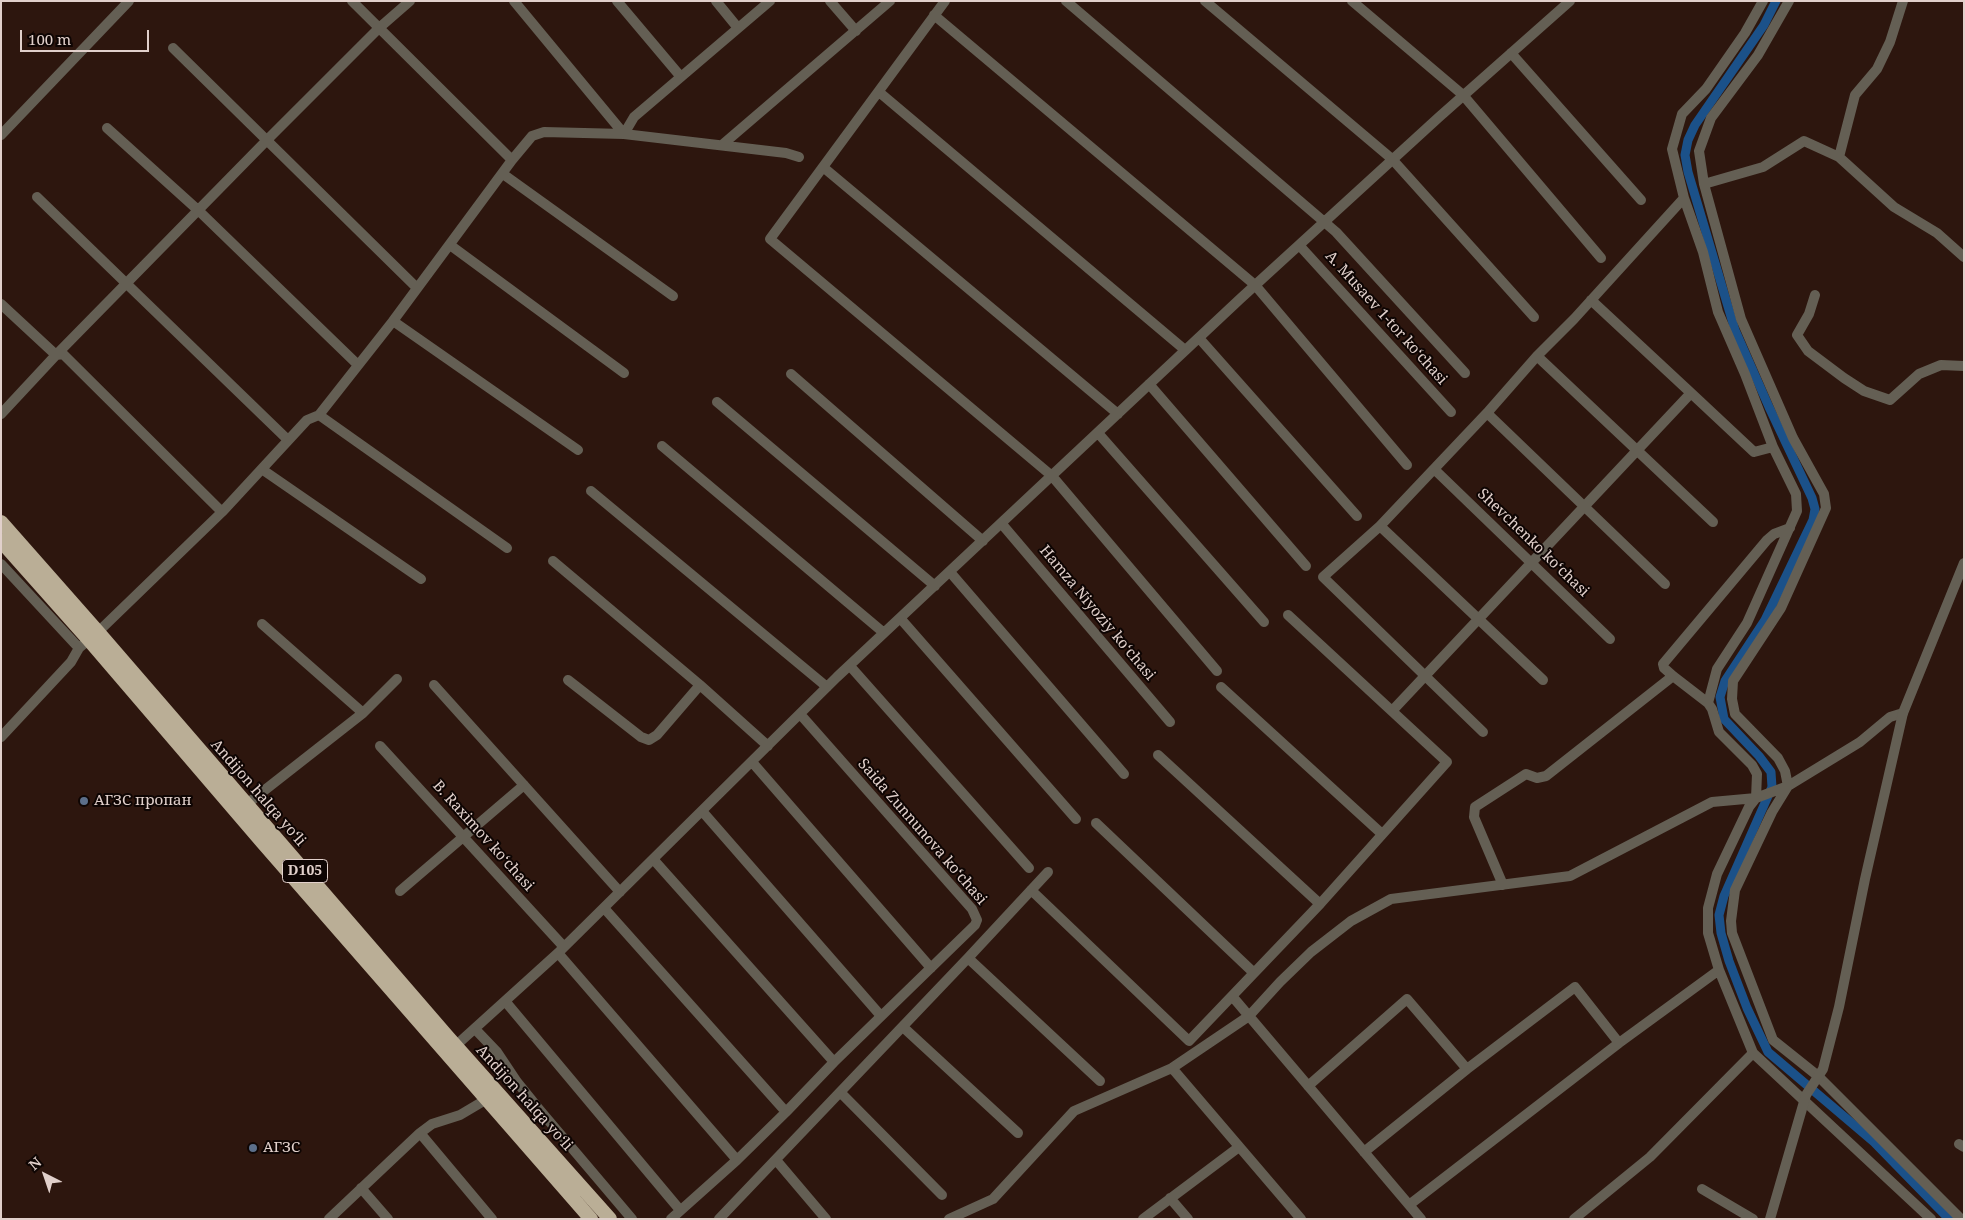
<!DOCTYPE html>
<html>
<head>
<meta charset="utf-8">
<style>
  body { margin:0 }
  #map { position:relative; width:1965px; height:1220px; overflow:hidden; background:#2d160e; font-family:"Noto Serif",serif }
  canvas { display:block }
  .frame { position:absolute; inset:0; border:2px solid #e1d0cb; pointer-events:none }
  .north { position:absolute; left:20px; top:1150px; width:50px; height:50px; -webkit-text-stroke:4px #0e0503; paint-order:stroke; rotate:319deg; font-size:14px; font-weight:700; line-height:20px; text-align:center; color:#e1d0cb }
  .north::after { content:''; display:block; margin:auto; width:18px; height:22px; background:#e1d0cb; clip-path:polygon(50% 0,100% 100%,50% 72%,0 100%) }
  .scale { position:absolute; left:20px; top:30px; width:129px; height:22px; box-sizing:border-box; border:2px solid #e1d0cb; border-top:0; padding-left:6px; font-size:15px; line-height:18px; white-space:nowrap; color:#e1d0cb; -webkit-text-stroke:4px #0e0503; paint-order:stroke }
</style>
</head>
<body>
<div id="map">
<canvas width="1965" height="1220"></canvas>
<div class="frame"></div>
<div class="north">N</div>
<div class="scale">100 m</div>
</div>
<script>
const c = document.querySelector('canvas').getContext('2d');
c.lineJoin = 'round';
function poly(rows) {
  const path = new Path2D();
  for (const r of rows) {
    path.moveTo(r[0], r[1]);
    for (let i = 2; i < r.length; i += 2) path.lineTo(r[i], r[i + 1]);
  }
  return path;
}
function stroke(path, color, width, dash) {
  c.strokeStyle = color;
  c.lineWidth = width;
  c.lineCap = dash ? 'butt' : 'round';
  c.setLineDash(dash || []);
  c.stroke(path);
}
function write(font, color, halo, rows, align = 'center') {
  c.font = font + ' "Noto Serif",serif';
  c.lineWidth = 4;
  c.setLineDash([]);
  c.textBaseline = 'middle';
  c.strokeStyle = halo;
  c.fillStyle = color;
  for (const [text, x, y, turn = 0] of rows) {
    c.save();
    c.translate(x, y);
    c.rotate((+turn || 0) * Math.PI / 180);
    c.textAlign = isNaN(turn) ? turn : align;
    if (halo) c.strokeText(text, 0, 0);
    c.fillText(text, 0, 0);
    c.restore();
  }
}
stroke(poly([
  [1776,1,1764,25,1695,125,1688,140,1685,155,1688,172,1735,330,1769,407,1812,498,1815,509,1813,520,1765,620,1725,681,1720,697,1724,719,1759,756,1771,772,1772,787,1724,896,1719,915,1721,933,1729,961,1747,1008,1768,1052,1874,1142,1949,1219]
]), '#1b5189', 9);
stroke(poly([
  [352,1,512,160],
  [514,1,624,134,786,153,799,157],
  [617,1,681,77],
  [716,1,738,28],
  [830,1,856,31],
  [945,1,770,239,1052,476,1217,671],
  [1066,1,1336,232,1465,373],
  [1205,1,1392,159,1534,317],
  [1352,1,1463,95,1601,258],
  [1789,1,1758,55,1711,118,1699,151,1704,184,1763,167,1804,141,1839,157,1894,207,1937,233,1964,257],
  [934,15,1255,285,1407,465],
  [173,48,417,288],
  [1511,53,1641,200],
  [879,92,1185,350],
  [107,128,199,211,358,365],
  [1,135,129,1],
  [722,145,890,1],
  [1839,157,1855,95,1877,69,1890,42,1903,1],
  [823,167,1118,414],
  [503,174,673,296],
  [1704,184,1741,319,1793,438,1824,494,1826,508,1781,608,1733,681,1732,699,1735,714,1778,758,1785,771,1788,786,1772,812,1735,890,1731,921,1732,933,1773,1040,1818,1076,1961,1219],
  [37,197,288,440],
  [450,245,624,373],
  [1299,245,1451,412],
  [1815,295,1809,314,1797,335,1808,351,1844,378,1864,391,1890,400,1919,374,1941,365,1964,366],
  [1,304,56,355,63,354,222,512],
  [393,321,578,450],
  [1199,338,1357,516],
  [1537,356,1713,522],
  [791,374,983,541],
  [1149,384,1306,566],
  [1691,393,1754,452,1773,447,1745,374,1718,312,1703,252,1684,198,1672,149,1682,114,1706,89,1745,33,1763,1],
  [717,402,935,586],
  [1487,413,1665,584],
  [1,414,56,355,268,139,379,28,410,1],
  [319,415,507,548],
  [1098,433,1264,622],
  [662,446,884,633],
  [1434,469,1610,639],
  [263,470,421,579],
  [591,491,827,687],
  [1001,523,1170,722],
  [1380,526,1543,680],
  [1790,528,1774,534,1767,540,1663,664,1664,668,1673,676,1708,703,1712,709,1719,732,1752,765,1757,774,1756,798,1749,807,1717,874,1708,908,1708,933,1719,970,1753,1053,1931,1219],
  [553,561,700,685,768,746],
  [1,564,79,648],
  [950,572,1124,774],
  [900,618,1076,819],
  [262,624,363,713],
  [850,666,1029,868],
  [568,680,641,737,649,740,657,735,700,685],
  [434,685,620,892],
  [1221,687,1382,834],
  [1708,703,1717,669,1747,623,1797,511,1796,494,1773,447],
  [1392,711,1691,393,1591,300],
  [1483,732,1323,577,1380,526,1487,413,1537,356,1574,319,1684,198],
  [1,737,71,662,79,648,98,632,222,512,307,420,319,415,393,321,512,160,532,136,544,132,624,134,634,117,770,1],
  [380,746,564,947],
  [1158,755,1320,904],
  [752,762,931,968],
  [247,804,363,713,397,679],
  [702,811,881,1016],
  [653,859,834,1062],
  [1503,885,1474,817,1475,807,1526,774,1537,778,1546,776,1673,676],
  [1031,890,1189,1041,1254,973,1096,823],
  [400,891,524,785],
  [604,908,786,1112,737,1160,671,1219],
  [558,953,737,1160],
  [968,958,1100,1081],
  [1254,973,1320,904,1447,762,1288,615],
  [1232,996,1421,1219],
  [505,1001,680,1210],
  [903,1027,1018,1133],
  [475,1029,497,1052,517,1082,538,1108,632,1219],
  [1619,1043,1719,970],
  [452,1049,558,953,837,677,1240,299,1438,118,1570,1],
  [1172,1068,1301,1219],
  [1308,1086,1407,999,1467,1069],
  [840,1092,942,1195],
  [786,1112,834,1062,975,925,977,920,972,909,800,714],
  [420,1133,492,1219],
  [1959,1144,1964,1147],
  [1364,1152,1467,1069,1575,987,1619,1043,1409,1205],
  [776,1160,826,1219],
  [361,1188,388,1219],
  [1702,1189,1753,1219],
  [1170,1198,1188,1219],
  [329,1219,420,1133,432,1124,460,1115,487,1099],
  [719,1219,968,958,1048,872],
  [949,1219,993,1199,1074,1111,1172,1068,1249,1016,1280,982,1311,952,1351,921,1391,899,1570,876,1712,802,1756,798,1788,786,1860,742,1890,717,1903,713],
  [1143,1219,1239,1147],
  [1574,1219,1650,1157,1753,1053]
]), '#645f54', 10);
stroke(poly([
  [1770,1219,1806,1095,1823,1069,1839,1007,1865,879,1903,713,1964,563]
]), '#645f54', 10);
stroke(poly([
  [1,522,98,632,448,1037,610,1219],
  [1,541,89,640,262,842,591,1219]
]), '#baae96', 14);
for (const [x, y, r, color] of [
  [84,801,5,"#5c6f8a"],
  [253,1148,5,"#5c6f8a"]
]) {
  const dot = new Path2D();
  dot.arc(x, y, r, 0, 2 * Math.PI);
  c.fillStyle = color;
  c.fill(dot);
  stroke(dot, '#0e0503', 2);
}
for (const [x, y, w] of [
  [305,871,45]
]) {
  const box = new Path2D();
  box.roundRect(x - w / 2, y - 11.5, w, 23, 4);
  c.fillStyle = '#0e0503';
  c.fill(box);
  stroke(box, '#e1d0cb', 1);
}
write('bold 14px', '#e1d0cb', null, [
  ["D105",305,871]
]);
write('15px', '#e1d0cb', '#0e0503', [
  ["A. Musaev 1-tor koʻchasi",1386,318,48],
  ["Shevchenko koʻchasi",1533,543,44],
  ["Hamza Niyoziy koʻchasi",1097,613,50],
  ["Andijon halqa yo‘li",258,793,49],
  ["Saida Zunnunova koʻchasi",922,832,49],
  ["B. Raximov koʻchasi",483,836,48],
  ["Andijon halqa yo‘li",524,1098,48]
]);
write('15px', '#e1d0cb', '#0e0503', [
  ["АГЗС пропан",94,801],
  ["АГЗС",263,1148]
], 'left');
</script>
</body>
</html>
